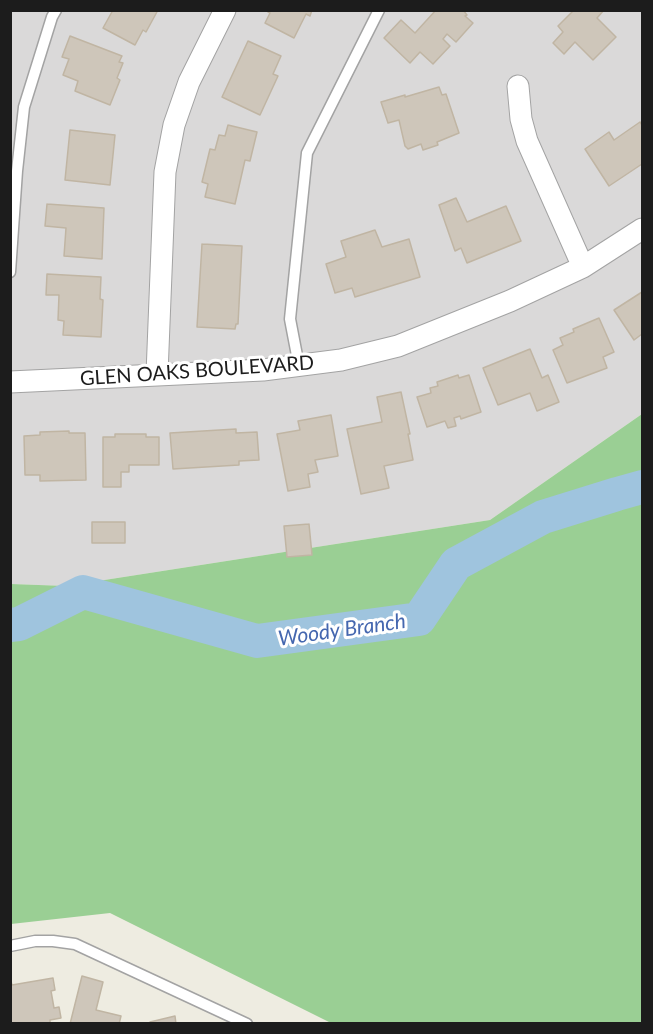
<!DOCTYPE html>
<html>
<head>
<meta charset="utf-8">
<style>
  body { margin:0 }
  #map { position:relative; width:653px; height:1034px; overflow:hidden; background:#eeece1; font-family:Lato,sans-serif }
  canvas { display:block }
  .frame { position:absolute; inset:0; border:12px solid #1c1c1c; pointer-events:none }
</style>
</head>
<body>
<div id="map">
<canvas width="653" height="1034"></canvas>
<div class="frame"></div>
</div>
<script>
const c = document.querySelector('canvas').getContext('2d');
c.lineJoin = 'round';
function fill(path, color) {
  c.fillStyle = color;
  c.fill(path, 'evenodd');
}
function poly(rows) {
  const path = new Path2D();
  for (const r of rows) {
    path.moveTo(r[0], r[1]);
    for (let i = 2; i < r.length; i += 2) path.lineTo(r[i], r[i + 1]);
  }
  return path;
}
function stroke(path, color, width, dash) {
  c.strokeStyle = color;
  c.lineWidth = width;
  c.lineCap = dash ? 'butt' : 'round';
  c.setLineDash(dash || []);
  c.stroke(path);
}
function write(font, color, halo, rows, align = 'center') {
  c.font = font + ' Lato,sans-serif';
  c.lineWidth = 6;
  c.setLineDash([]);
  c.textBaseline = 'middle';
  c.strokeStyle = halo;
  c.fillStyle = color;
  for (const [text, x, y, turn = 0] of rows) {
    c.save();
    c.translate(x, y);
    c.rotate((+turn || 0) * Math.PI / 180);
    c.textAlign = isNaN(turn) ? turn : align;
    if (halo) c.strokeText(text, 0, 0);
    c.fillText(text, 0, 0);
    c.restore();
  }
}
fill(poly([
  [11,11,642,11,642,414,490,520,66,586,11,584]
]), '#dad9d9');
fill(poly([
  [642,414,642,1023,331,1023,110,913,11,924,11,584,66,586,490,520]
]), '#9acf94');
stroke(poly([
  [10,625,19,624,83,592,257,641,419,619,456,564,543,517,617,494,642,487]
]), '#9fc4de', 34);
const building = poly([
  [113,10,158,10,146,32,143,30,135,45,103,28,113,10],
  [312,10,310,16,306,14,294,38,265,23,270,13,265,10,312,10],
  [436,10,463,10,467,15,465,16,473,23,456,42,447,34,443,39,450,46,433,64,420,52,410,63,384,38,401,20,415,33,436,10],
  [574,10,604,10,597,18,616,37,593,60,575,42,564,54,553,43,563,32,558,26,574,10],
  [70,36,122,56,119,62,123,63,117,78,120,80,110,105,75,91,78,81,63,75,69,59,62,57,70,36],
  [248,41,281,56,273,74,278,76,260,115,222,97,248,41],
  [439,87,442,95,446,94,459,133,437,142,438,145,423,150,421,144,408,149,405,146,399,120,388,123,381,102,405,95,405,97,439,87],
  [640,122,642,125,642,164,609,186,585,149,609,132,614,140,640,122],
  [228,125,257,132,250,161,245,160,235,204,205,197,208,184,202,182,210,149,215,150,219,135,225,136,228,125],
  [70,130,115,135,110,185,65,180,70,130],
  [456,198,467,222,506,206,521,241,467,263,461,248,455,251,439,205,456,198],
  [47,204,104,208,102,259,64,256,66,228,45,226,47,204],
  [375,230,382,247,409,239,420,277,355,297,352,288,335,293,326,264,346,257,341,241,375,230],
  [202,244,242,246,238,324,236,324,235,329,197,327,202,244],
  [47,274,101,277,100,299,103,300,101,337,63,335,64,321,58,320,59,295,46,295,47,274],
  [642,292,642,334,634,340,614,310,642,292],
  [599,318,614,352,603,357,607,368,567,383,553,350,563,345,560,338,574,332,573,329,599,318],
  [530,349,542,378,548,375,559,402,537,411,530,393,498,405,483,368,530,349],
  [458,375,459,378,469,375,481,412,461,419,460,416,454,418,456,426,448,428,445,421,427,427,417,397,431,393,430,388,438,386,437,382,458,375],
  [401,392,410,434,408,434,413,460,384,466,389,488,361,494,347,429,382,422,377,397,401,392],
  [331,415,338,456,315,460,318,472,308,474,310,487,288,491,277,434,300,430,298,421,331,415],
  [236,429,236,433,257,432,259,460,239,461,239,465,173,469,170,433,236,429],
  [69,431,69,433,85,433,86,480,40,481,40,475,25,475,24,436,40,435,40,432,69,431],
  [115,434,146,434,146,437,159,437,159,465,129,465,129,472,121,472,121,487,103,487,103,437,115,437,115,434],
  [92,522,125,522,125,543,92,543,92,522],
  [309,524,312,555,287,557,284,526,309,524],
  [82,976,103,982,96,1010,121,1016,119,1024,70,1024,82,976],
  [10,978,12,985,53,978,55,990,51,991,54,1008,59,1007,61,1018,50,1020,50,1024,10,1024,10,978],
  [175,1016,176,1024,150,1024,150,1022,175,1016]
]);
fill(building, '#cec6ba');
stroke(building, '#c0b5a3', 1.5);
const service = poly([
  [10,272,17,171,24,107,52,17,56,10],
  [299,366,290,319,307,153,379,10],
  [10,946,35,941,53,941,75,944,247,1024]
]);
const minor = poly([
  [518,86,521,119,527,141,583,267],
  [157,374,165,172,174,125,189,82,225,10],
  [10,382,263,370,341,360,398,346,510,301,583,267,642,229]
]);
stroke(service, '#a3a3a3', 13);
stroke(minor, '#a3a3a3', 23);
stroke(service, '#fff', 10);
stroke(minor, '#fff', 21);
write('20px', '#1c1c1c', '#fff', [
  ["GLEN OAKS BOULEVARD",197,371,-4]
]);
write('italic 21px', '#4567af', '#fff', [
  ["Woody Branch",342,630,-8]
]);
</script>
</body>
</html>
